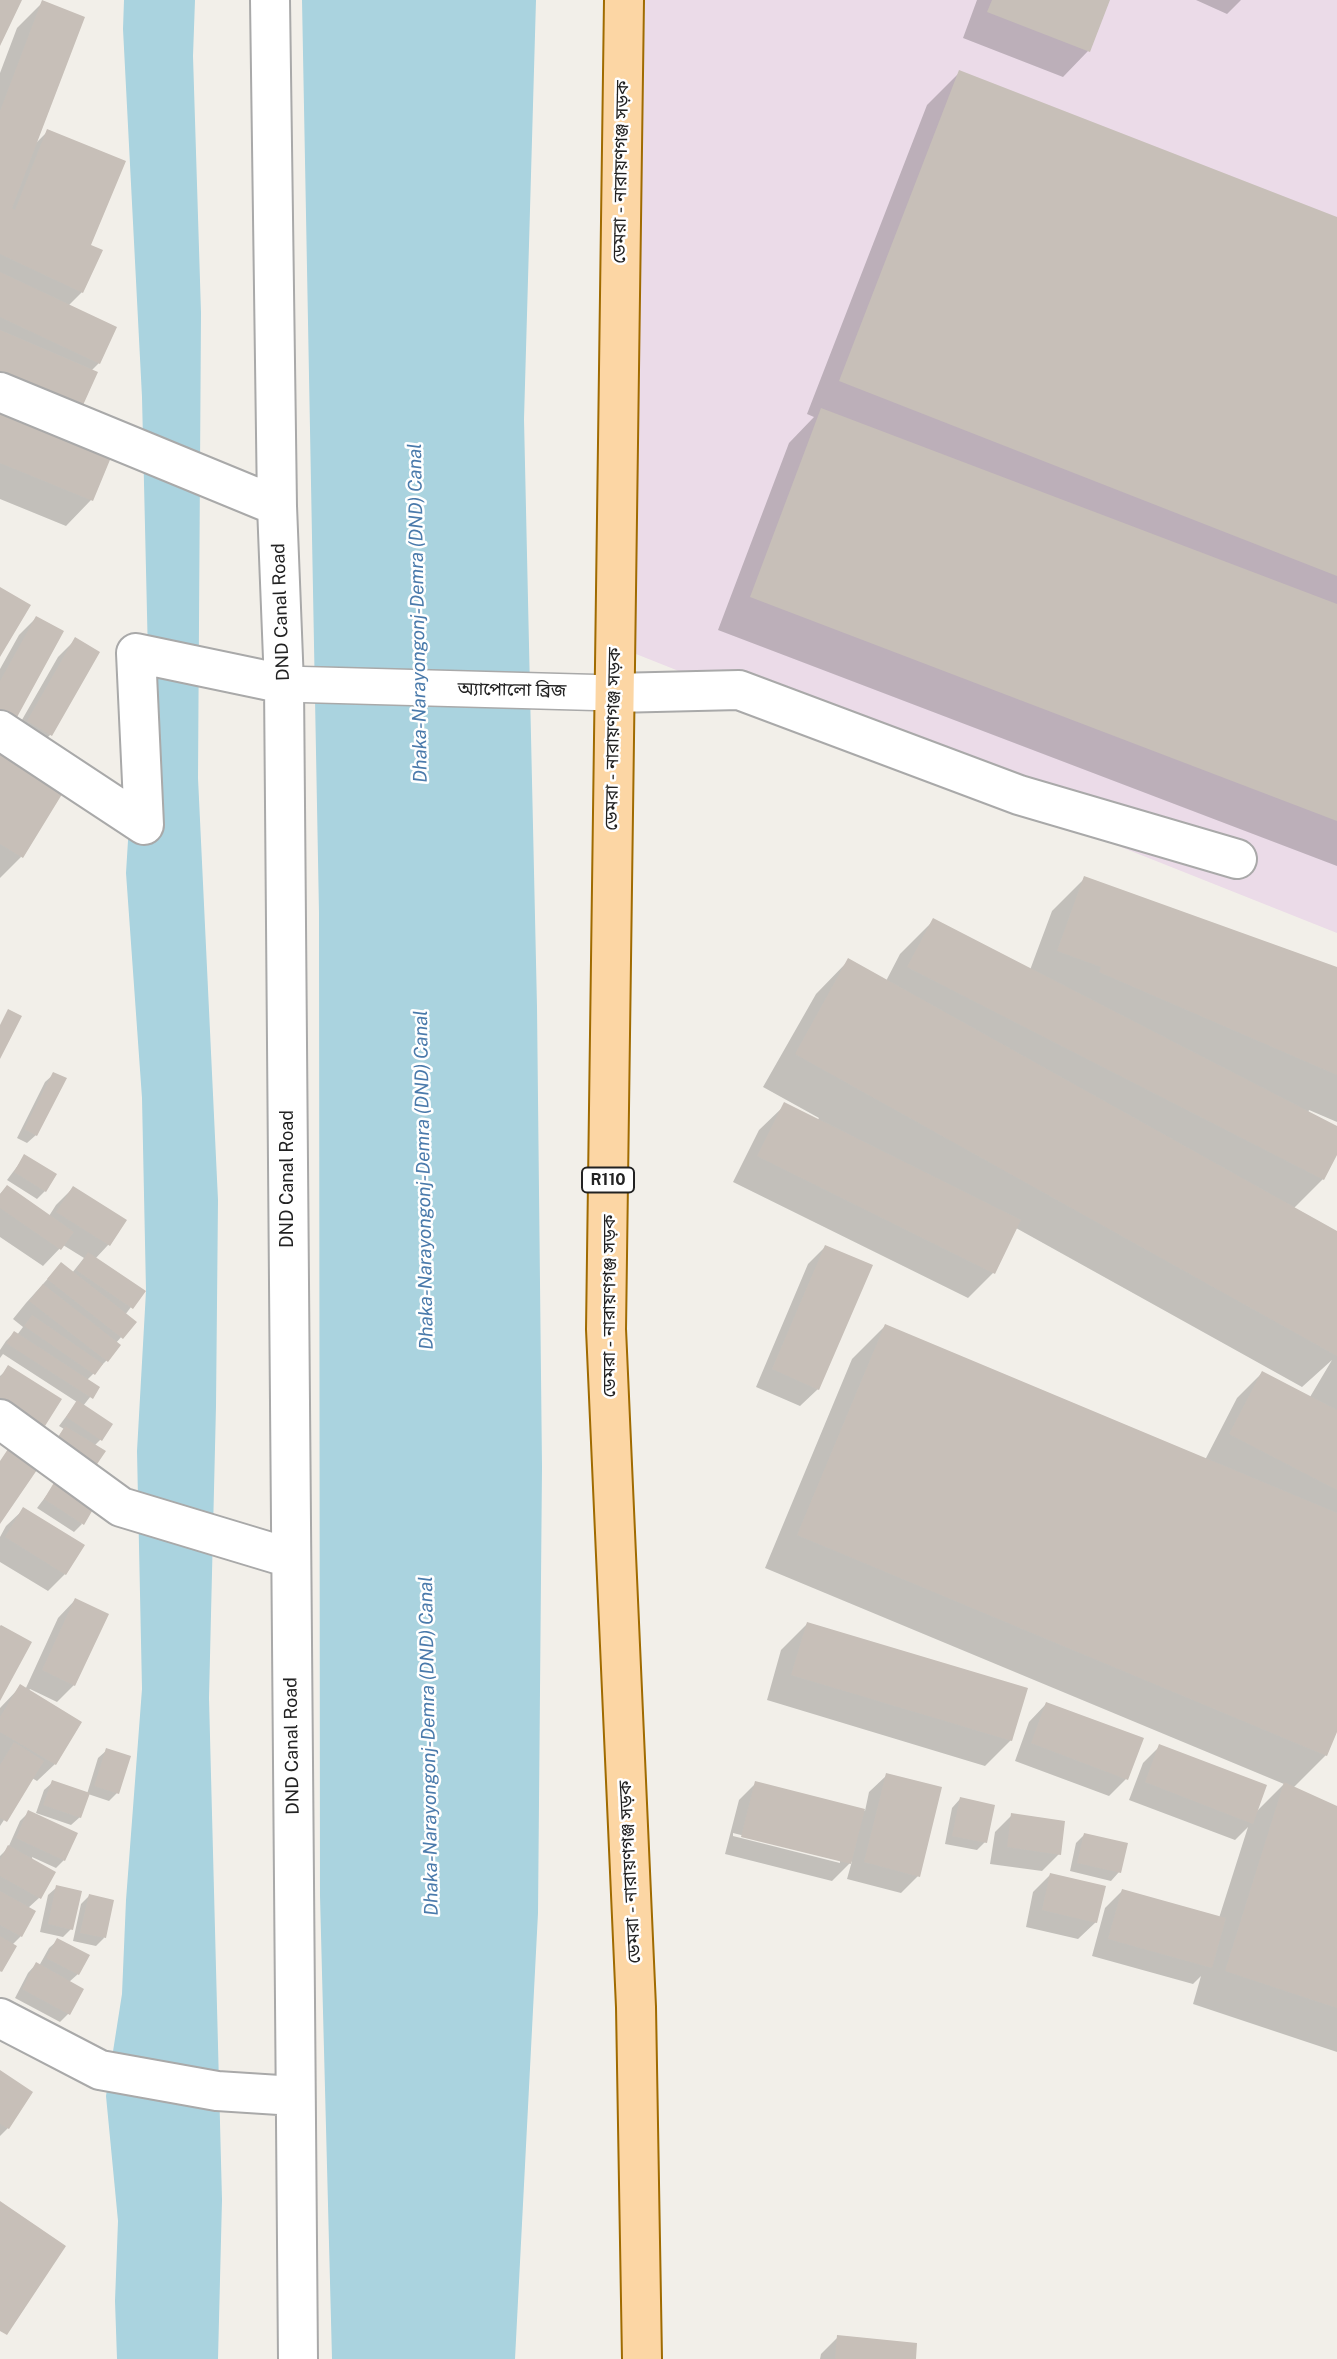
<!DOCTYPE html>
<html>
<head>
<meta charset="utf-8">
<style>
  body { margin:0 }
  canvas { display:block; background:#f2efe9 }
</style>
</head>
<body>
<canvas width="1337" height="2359"></canvas>
<script>
const c = document.querySelector('canvas').getContext('2d');
c.lineJoin = 'round';
function fill(path, color) {
  c.fillStyle = color;
  c.fill(path, 'evenodd');
}
function poly(rows) {
  const path = new Path2D();
  for (const r of rows) {
    path.moveTo(r[0], r[1]);
    for (let i = 2; i < r.length; i += 2) path.lineTo(r[i], r[i + 1]);
  }
  return path;
}
function stroke(path, color, width, dash) {
  c.strokeStyle = color;
  c.lineWidth = width;
  c.lineCap = dash ? 'butt' : 'round';
  c.setLineDash(dash || []);
  c.stroke(path);
}
function write(font, color, halo, rows, align = 'center') {
  c.font = font + ' "Public Sans","Noto Sans Bengali",sans-serif';
  c.lineWidth = 5;
  c.setLineDash([]);
  c.textBaseline = 'middle';
  c.strokeStyle = halo;
  c.fillStyle = color;
  for (const [text, x, y, turn = 0] of rows) {
    c.save();
    c.translate(x, y);
    c.rotate((+turn || 0) * Math.PI / 180);
    c.textAlign = isNaN(turn) ? turn : align;
    if (halo) c.strokeText(text, 0, 0);
    c.fillText(text, 0, 0);
    c.restore();
  }
}
fill(poly([
  [645,0,1337,0,1337,933,631,652]
]), '#ebdbe8');
fill(poly([
  [124,0,195,0,193,56,201,313,198,778,218,1200,216,1406,209,1698,222,2200,218,2359,117,2359,115,2301,118,2221,106,2096,122,1994,126,1900,142,1689,137,1451,146,1291,142,1098,126,873,131,792,149,700,142,397,123,29],
  [302,0,536,0,524,419,537,1007,542,1467,538,1913,515,2359,332,2359,320,1896,319,913]
]), '#aad3df');
fill(poly([
  [977,0,1108,0,1088,51,1063,77,963,38],
  [1196,0,1241,0,1227,14],
  [43,2,34,145,48,131,90,244,82,292,68,306,99,363,91,371,78,413,110,456,91,500,66,526,0,499,0,73,17,28],
  [960,72,1337,219,1337,866,718,630,789,443,814,417,807,414,927,105],
  [36,618,0,732,0,669,19,635],
  [75,640,50,735,33,752,11,739,58,657],
  [0,754,21,857,0,878],
  [1085,878,1337,969,1337,1122,1309,1110,1308,1113,1337,1127,1337,1151,1323,1179,1293,1209,1337,1233,1337,1727,1326,1755,1293,1788,1337,1808,1337,2052,1193,2004,1201,1976,1193,1984,1092,1956,1105,1908,1122,1891,1219,1918,1248,1827,1235,1840,1129,1800,1143,1763,1160,1746,1256,1812,1284,1784,765,1568,852,1359,885,1326,1205,1460,1237,1398,1262,1373,1310,1397,1332,1360,1302,1387,1016,1228,993,1273,968,1298,733,1182,759,1130,785,1105,817,1121,819,1118,763,1087,816,994,848,961,886,981,900,954,933,921,1030,970,1052,911],
  [54,1074,36,1135,27,1143,17,1138,45,1082],
  [25,1156,45,1191,37,1199,7,1180],
  [7,1187,49,1216,56,1205,73,1188,124,1220,108,1245,95,1259,143,1291,125,1315,134,1322,116,1343,119,1345,106,1361,87,1380,98,1387,83,1406,101,1439,94,1446,46,1454,64,1429,59,1426,77,1402,3,1354,0,1358,0,1350,6,1341,14,1333,17,1335,23,1327,13,1319,26,1303,61,1264,72,1273,84,1258,63,1245,43,1266,0,1237,0,1194],
  [825,1247,818,1389,800,1406,756,1387,808,1264],
  [9,1368,43,1425,26,1442,0,1425,0,1376],
  [56,1483,82,1524,74,1532,37,1508],
  [24,1509,65,1574,48,1591,0,1562,0,1537,6,1526],
  [75,1600,74,1685,57,1702,30,1689,28,1692,55,1764,37,1781,32,1778,0,1826,0,1708,20,1687,25,1690,58,1618],
  [807,1624,1011,1740,985,1766,767,1700,781,1650],
  [1046,1704,1126,1779,1109,1796,1015,1761,1029,1722],
  [107,1750,117,1793,109,1801,88,1794,80,1817,71,1825,36,1813,44,1790,53,1782,87,1794,98,1758],
  [887,1775,918,1876,901,1893,847,1879,852,1861,832,1881,725,1854,739,1800,756,1783,865,1811,869,1792],
  [733,1833,840,1860,840,1863,733,1836],
  [960,1799,985,1842,977,1850,945,1844,952,1808],
  [28,1813,64,1860,56,1868,32,1857,39,1898,28,1908,34,1911,21,1936,12,1945,14,1946,0,1972,0,1856,8,1848,20,1821],
  [1012,1815,1059,1854,1042,1871,990,1864,995,1832],
  [1084,1835,1119,1872,1111,1881,1070,1871,1076,1843],
  [1050,1875,1096,1922,1078,1939,1026,1927,1033,1892],
  [57,1887,71,1929,63,1937,40,1932,48,1895],
  [89,1896,104,1938,96,1946,73,1941,81,1904],
  [58,1940,78,1974,69,1982,82,1989,68,2014,60,2022,15,1998,28,1973,36,1964,39,1966,49,1948],
  [0,2072,31,2093,8,2128,0,2136],
  [838,2337,914,2359,820,2359,821,2354]
]), '#0003');
fill(poly([
  [0,0,22,0,0,46],
  [42,0,85,17,12,208,15,210,47,129,126,161,91,245,103,250,83,293,0,254,0,111],
  [992,0,1110,0,1090,52,987,12],
  [959,70,1337,217,1337,576,839,381],
  [0,272,117,327,100,364,0,317],
  [0,330,98,372,79,414,0,380],
  [0,408,112,455,93,501,0,463],
  [821,408,1337,604,1337,821,750,597],
  [0,587,31,605,0,657],
  [36,616,64,631,16,719,0,710,0,681],
  [75,637,100,652,52,736,27,721],
  [0,752,64,791,23,858,0,844],
  [1084,876,1337,967,1337,1075,1099,972,1101,967,1057,951],
  [933,918,1337,1126,1337,1155,1324,1180,907,967],
  [848,958,1337,1231,1337,1356,795,1054],
  [8,1009,22,1016,0,1059,0,1025],
  [53,1072,67,1078,37,1136,24,1129],
  [784,1102,1021,1220,995,1274,757,1156],
  [24,1154,57,1174,46,1192,14,1172],
  [7,1185,74,1232,61,1250,0,1208,0,1194],
  [73,1186,127,1220,110,1246,56,1212],
  [825,1245,873,1265,819,1390,772,1369],
  [88,1252,146,1291,133,1309,76,1270],
  [61,1262,137,1322,123,1339,47,1279],
  [43,1284,121,1345,108,1362,29,1301],
  [32,1315,103,1364,95,1375,24,1326],
  [885,1324,1337,1513,1337,1732,1327,1756,797,1535],
  [14,1331,100,1387,93,1399,6,1343],
  [8,1365,62,1399,45,1426,0,1397,0,1378],
  [1262,1371,1337,1410,1337,1490,1229,1434],
  [77,1400,113,1424,102,1441,66,1417],
  [65,1426,106,1451,93,1470,53,1445],
  [10,1446,39,1467,0,1524,0,1461],
  [55,1481,95,1506,84,1525,44,1499],
  [23,1507,85,1545,66,1575,5,1537],
  [75,1598,109,1614,75,1686,42,1670],
  [807,1622,1028,1688,1012,1741,791,1675],
  [1,1625,32,1642,0,1701,0,1626],
  [20,1684,82,1722,56,1765,0,1732,0,1717],
  [1046,1702,1144,1738,1128,1780,1031,1743],
  [14,1742,44,1761,7,1822,0,1818,0,1765],
  [1159,1744,1267,1785,1253,1824,1145,1782],
  [106,1748,131,1756,119,1794,94,1786],
  [886,1773,942,1787,920,1877,864,1862],
  [52,1780,90,1793,81,1818,43,1805],
  [755,1781,865,1809,851,1864,741,1837],
  [1284,1782,1337,1806,1337,2008,1225,1971],
  [960,1797,995,1805,987,1843,952,1836],
  [28,1810,78,1833,65,1861,16,1838],
  [1011,1813,1065,1821,1061,1855,1007,1847],
  [1084,1833,1128,1843,1121,1873,1077,1863],
  [8,1845,56,1872,41,1899,0,1876,0,1860],
  [1050,1873,1106,1886,1097,1923,1042,1910],
  [56,1885,82,1891,73,1930,48,1924],
  [1122,1889,1226,1918,1212,1968,1108,1939],
  [0,1891,36,1911,22,1937,0,1925],
  [89,1894,114,1900,106,1938,80,1933],
  [0,1936,17,1946,2,1972,0,1971],
  [57,1938,90,1955,79,1975,46,1958],
  [36,1962,84,1989,70,2015,22,1989],
  [0,2070,33,2092,9,2129,0,2124],
  [0,2201,66,2246,7,2335,0,2331],
  [837,2335,917,2343,916,2359,835,2359]
]), '#c7bfb8');
const pedestrian = poly([
  [284,684,614,693]
]);
const minor = poly([
  [270,0,277,506,284,684,298,2359],
  [0,392,277,506],
  [614,693,739,690,1019,795,1237,859],
  [0,730,144,825,136,653,284,684],
  [0,1419,121,1507,290,1558],
  [0,2018,100,2070,217,2091,295,2096]
]);
const primary = poly([
  [624,0,606,1329,636,2007,642,2359]
]);
stroke(pedestrian, '#a9a9a9', 38);
stroke(minor, '#a9a9a9', 42);
stroke(primary, '#a06b00', 42);
stroke(pedestrian, '#fff', 35);
stroke(minor, '#fff', 38);
stroke(primary, '#fcd6a4', 38);
for (const [x, y, w] of [
  [608,1180,52]
]) {
  const box = new Path2D();
  box.roundRect(x - w / 2, y - 12.5, w, 25, 5);
  c.fillStyle = '#fff';
  c.fill(box);
  stroke(box, '#222', 2);
}
write('bold 16px', '#222', null, [
  ["R110",608,1180]
]);
write('18px', '#222', '#fff', [
  ["ডেমরা - নারায়ণগঞ্জ সড়ক",621,172,-89],
  ["DND Canal Road",281,612,-92],
  ["অ্যাপোলো ব্রিজ",512,690,1],
  ["ডেমরা - নারায়ণগঞ্জ সড়ক",613,739,-89],
  ["DND Canal Road",287,1179,-90],
  ["ডেমরা - নারায়ণগঞ্জ সড়ক",609,1306,-90],
  ["DND Canal Road",292,1746,-91],
  ["ডেমরা - নারায়ণগঞ্জ সড়ক",630,1872,-93]
]);
write('italic 19px', '#4a7aab', '#fff', [
  ["Dhaka-Narayongonj-Demra (DND) Canal",418,613,-91],
  ["Dhaka-Narayongonj-Demra (DND) Canal",424,1180,-91],
  ["Dhaka-Narayongonj-Demra (DND) Canal",429,1746,-91]
]);
</script>
</body>
</html>
